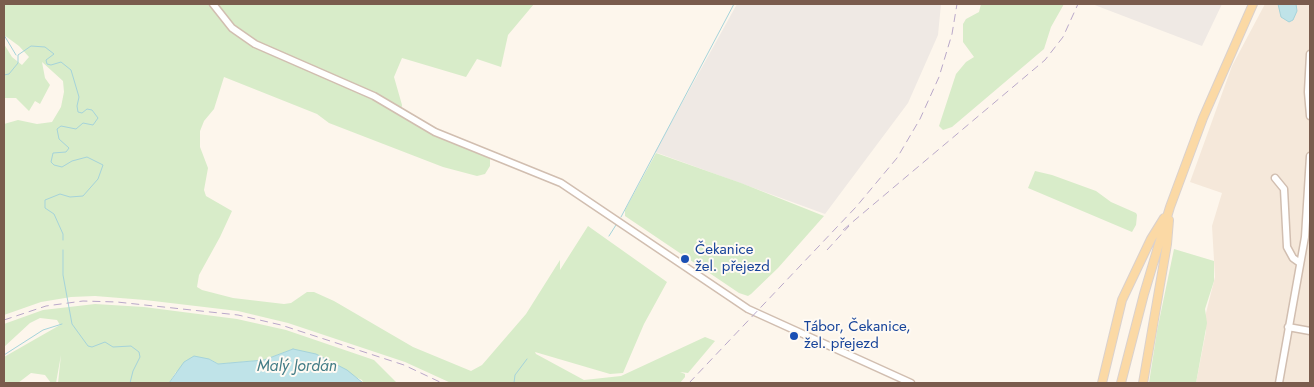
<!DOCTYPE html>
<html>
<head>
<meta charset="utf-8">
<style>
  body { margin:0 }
  #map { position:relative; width:1314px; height:387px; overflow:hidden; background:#fdf6ec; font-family:Jost,sans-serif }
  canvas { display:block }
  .frame { position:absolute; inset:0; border:5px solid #7a5c4d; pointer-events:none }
</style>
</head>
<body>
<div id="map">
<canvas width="1314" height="387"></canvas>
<div class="frame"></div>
</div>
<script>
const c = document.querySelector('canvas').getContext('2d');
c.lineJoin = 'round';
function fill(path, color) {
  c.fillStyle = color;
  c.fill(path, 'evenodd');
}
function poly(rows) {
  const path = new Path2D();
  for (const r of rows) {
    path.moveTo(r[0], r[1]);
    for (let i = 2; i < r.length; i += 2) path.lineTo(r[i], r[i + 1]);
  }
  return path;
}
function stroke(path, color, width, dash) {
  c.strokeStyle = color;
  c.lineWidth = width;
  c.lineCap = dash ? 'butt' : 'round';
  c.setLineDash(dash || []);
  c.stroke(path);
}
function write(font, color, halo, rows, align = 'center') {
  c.font = font + ' Jost,sans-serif';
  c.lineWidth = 4;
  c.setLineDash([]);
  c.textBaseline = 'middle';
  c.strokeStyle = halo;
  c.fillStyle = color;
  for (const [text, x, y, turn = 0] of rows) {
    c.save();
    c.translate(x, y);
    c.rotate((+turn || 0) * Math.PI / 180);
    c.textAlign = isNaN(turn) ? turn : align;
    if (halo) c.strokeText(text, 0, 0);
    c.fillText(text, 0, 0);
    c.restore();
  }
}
fill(poly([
  [1265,4,1310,4,1310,383,1196,383,1206,331,1205,317,1215,277,1212,226,1222,193,1190,182,1232,66]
]), '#f5e8da');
fill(poly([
  [737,4,941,4,938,35,908,103,825,214,655,152],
  [1092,4,1222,4,1202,46]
]), '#efe9e4');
fill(poly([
  [4,4,534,4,508,35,501,67,477,59,466,77,402,58,394,77,402,105,401,113,490,158,490,166,485,174,477,176,443,167,329,123,317,114,224,77,214,109,204,121,200,131,200,147,208,168,204,190,206,196,232,211,220,237,199,275,197,287,202,290,233,298,284,304,291,303,307,292,314,292,334,301,413,347,471,371,482,365,526,314,560,260,560,270,588,226,667,282,644,324,623,373,610,374,535,352,536,354,584,380,621,376,705,337,715,341,688,373,680,372,685,374,685,377,680,383,451,383,405,362,288,323,238,311,145,300,95,296,71,297,41,302,4,315,4,124,18,120,37,124,52,122,61,107,64,92,63,81,42,62,45,78,50,85,40,104,35,101,29,111,16,98,4,98,4,44,12,57,22,65,29,57,19,46,4,35],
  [981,4,1064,4,1051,27,1044,49,952,127,943,130,939,126,956,74,966,62,974,57,963,42,963,24,966,19,979,12],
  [656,153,741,183,824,216,778,268,751,294,748,296,739,293,625,216,625,210],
  [1035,171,1052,175,1096,191,1111,202,1136,213,1137,215,1136,225,1132,232,1028,188],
  [1174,249,1214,261,1214,281,1205,309,1207,323,1200,361,1196,383,1149,383,1157,331],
  [95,304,144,307,237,319,286,330,374,360,397,383,363,383,362,380,293,349,264,360,218,364,209,359,176,372,169,383,58,383,61,355,56,383,51,383,45,375,31,373,18,383,4,383,4,357,60,325,57,320,40,318,30,323,4,347,4,324,43,310]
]), '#d8ecc9');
const water = poly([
  [1278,4,1296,4,1297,11,1293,20,1289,22,1281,17,1278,4],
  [293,349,316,354,347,370,363,383,169,383,184,362,194,356,209,359,218,364,264,360,293,349]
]);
fill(water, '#bfe3e8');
stroke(water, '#a5d3da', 1);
stroke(poly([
  [4,5,5,4],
  [4,35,16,55],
  [4,75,9,74,18,63,18,55,31,46,45,47,54,54,46,60,47,64,51,65,61,62,71,70,79,97,77,106,78,112,82,113,87,109,92,110,98,118,93,125,83,123,76,129,61,126,57,129,59,139,69,148,66,152,53,153,51,162,54,165,62,167,72,161,87,157,103,165,98,179,83,196,70,197,60,194,45,200,45,208,54,214,63,234,63,240],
  [621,217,734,4],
  [609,236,616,225],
  [63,250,63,275,72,324,88,346,92,347,105,342,113,347,131,346,139,352,140,357,133,371,130,383],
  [4,355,43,330,62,324],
  [514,383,515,375,527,359]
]), '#a5d3da', 1);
const minor = poly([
  [213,4,232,28,255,44,374,96,435,132,561,183,748,309,911,383],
  [1310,54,1308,92,1310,116],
  [1275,178,1284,189,1287,247,1293,258,1300,263],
  [1288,327,1310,331],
  [1279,383,1305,237,1310,156]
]);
const major = poly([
  [1102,383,1122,300,1151,239,1164,218],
  [1121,383,1144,294,1170,207,1203,118,1253,4],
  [1143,383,1167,244,1169,220]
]);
stroke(minor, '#d1beb0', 9);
stroke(major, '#dad1cd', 10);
stroke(minor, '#fff', 6);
stroke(major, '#fbd9a5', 8);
stroke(poly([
  [843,230,1045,60,1063,37,1078,4],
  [827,250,849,226],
  [4,320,46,306,83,301,117,302,238,315,281,325,404,365,442,383],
  [689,383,856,207,897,158,920,119,939,77,952,34,957,4]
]), '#b9a8c9', 1, [8, 5]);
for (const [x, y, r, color] of [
  [685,259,5,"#1a4fb4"],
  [794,336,5,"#1a4fb4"]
]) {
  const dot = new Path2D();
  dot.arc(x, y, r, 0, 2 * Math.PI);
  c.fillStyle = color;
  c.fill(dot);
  stroke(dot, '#fffaf3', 2);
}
write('15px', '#164399', '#fffaf3', [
  ["Čekanice",695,250],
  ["žel. přejezd",695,267],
  ["Tábor, Čekanice,",804,327],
  ["žel. přejezd",804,344]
], 'left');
write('italic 16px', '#437c86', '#fffaf3', [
  ["Malý Jordán",297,367]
]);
</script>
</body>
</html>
